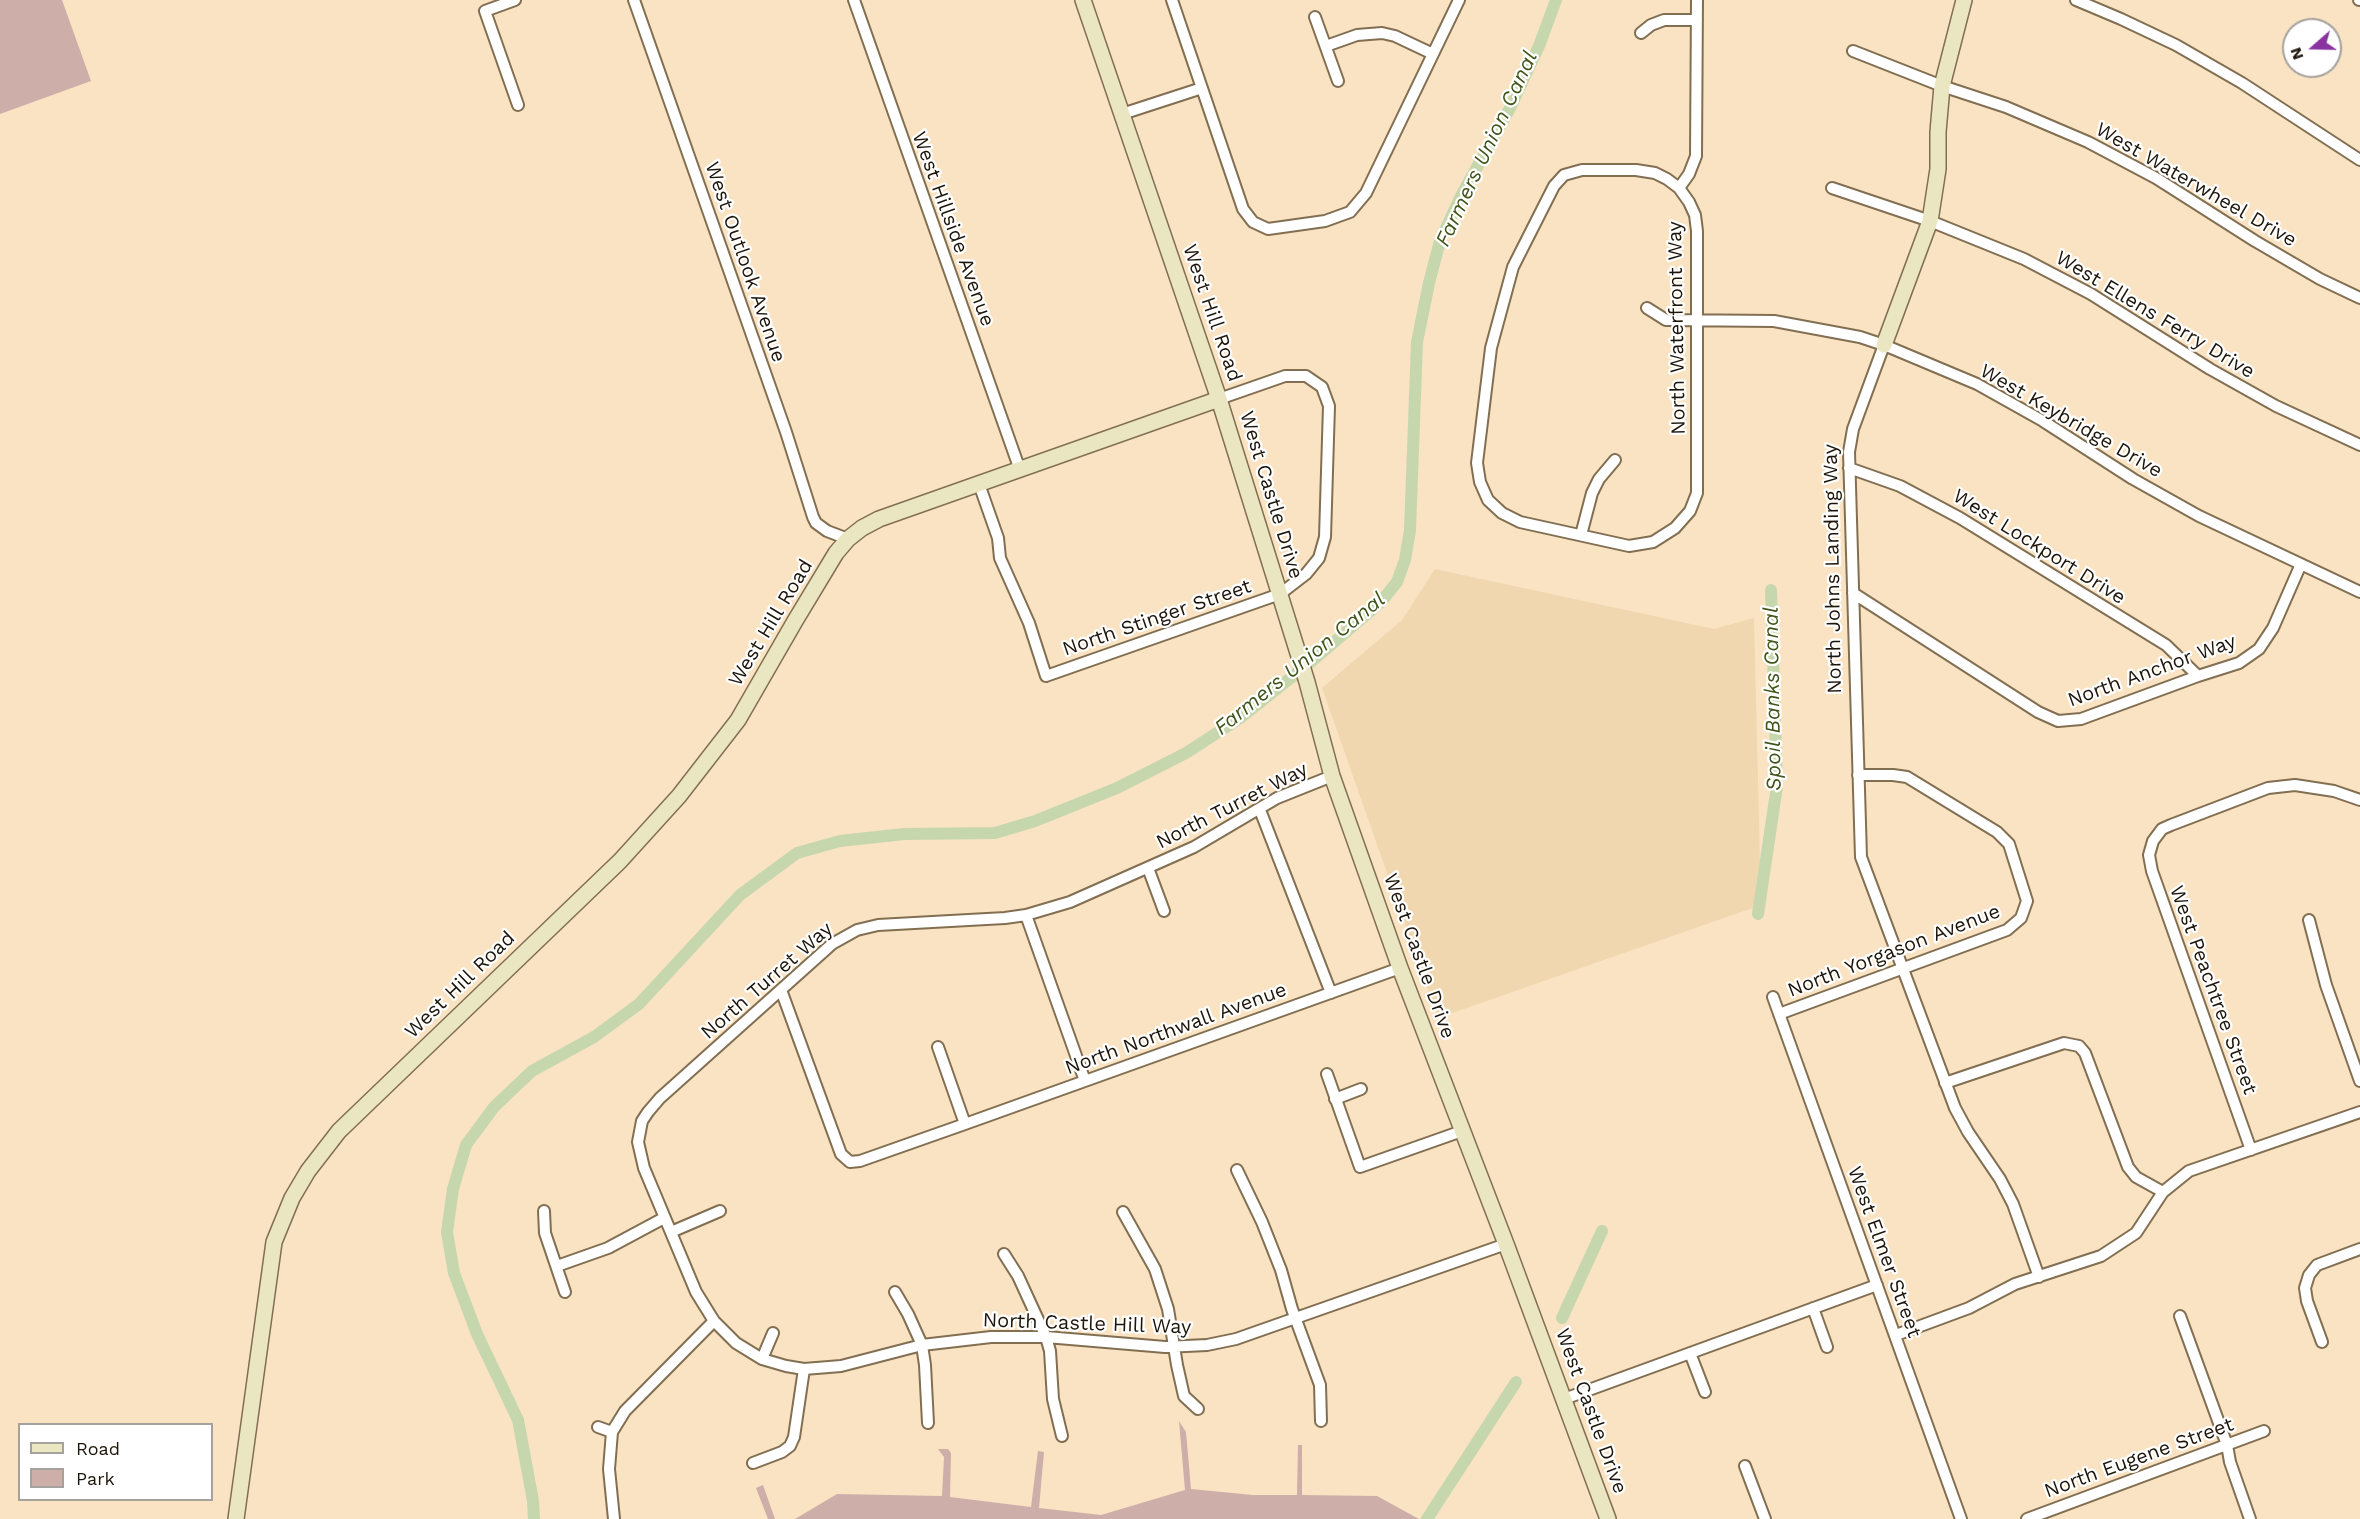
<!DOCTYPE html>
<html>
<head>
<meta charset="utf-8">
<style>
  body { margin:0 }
  #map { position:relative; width:2360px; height:1519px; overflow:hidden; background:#f9e3c3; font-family:"Work Sans",sans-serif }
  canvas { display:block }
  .legend { position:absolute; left:18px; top:1423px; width:195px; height:78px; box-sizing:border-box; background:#fff; border:2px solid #a5a19d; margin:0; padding:8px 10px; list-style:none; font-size:18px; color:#1d150a }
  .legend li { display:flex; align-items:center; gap:12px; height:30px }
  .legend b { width:30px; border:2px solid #a5a19d }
  .north { position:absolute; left:2282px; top:18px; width:60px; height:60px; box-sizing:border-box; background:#fff; border:2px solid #a5a19d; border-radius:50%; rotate:250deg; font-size:16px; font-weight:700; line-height:24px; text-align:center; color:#1d150a }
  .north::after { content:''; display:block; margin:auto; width:21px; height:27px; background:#8a34a1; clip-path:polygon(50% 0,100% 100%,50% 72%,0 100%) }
</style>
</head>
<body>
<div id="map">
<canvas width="2360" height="1519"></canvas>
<ul class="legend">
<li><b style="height:8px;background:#ebe6c2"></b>Road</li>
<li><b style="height:16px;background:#ceaea8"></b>Park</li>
</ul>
<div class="north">N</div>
</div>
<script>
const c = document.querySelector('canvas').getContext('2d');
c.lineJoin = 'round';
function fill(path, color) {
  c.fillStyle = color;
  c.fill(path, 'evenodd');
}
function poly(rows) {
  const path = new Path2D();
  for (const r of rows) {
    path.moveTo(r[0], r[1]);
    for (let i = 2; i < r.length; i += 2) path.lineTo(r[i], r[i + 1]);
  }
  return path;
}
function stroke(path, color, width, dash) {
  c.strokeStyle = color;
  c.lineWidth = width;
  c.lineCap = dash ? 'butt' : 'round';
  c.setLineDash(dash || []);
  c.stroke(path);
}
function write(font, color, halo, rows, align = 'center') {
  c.font = font + ' "Work Sans",sans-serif';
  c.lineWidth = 4.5;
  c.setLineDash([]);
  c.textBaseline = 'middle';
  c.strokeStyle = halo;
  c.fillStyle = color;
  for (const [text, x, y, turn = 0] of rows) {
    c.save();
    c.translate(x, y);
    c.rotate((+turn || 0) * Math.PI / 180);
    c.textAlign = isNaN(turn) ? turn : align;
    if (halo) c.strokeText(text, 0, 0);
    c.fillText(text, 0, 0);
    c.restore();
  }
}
fill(poly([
  [1435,569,1714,629,1754,618,1761,905,1438,1018,1322,688,1402,620]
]), '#f0d7b0');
fill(poly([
  [0,0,62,0,91,81,0,114],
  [1179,1421,1186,1432,1191,1489,1253,1495,1297,1495,1298,1445,1302,1445,1302,1495,1377,1496,1419,1519,795,1519,837,1494,942,1496,944,1457,938,1449,948,1449,951,1453,950,1497,1031,1507,1038,1451,1044,1452,1039,1508,1101,1515,1185,1490],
  [763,1485,775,1519,768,1519,756,1488]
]), '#ceaea8');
stroke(poly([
  [1758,914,1777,786,1771,590],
  [1562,1318,1602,1231],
  [534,1519,533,1501,518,1420,477,1334,454,1273,447,1232,453,1189,466,1145,494,1107,532,1071,594,1037,639,1004,740,895,797,853,840,841,904,834,995,833,1035,821,1117,788,1186,753,1240,718,1312,661,1381,602,1397,582,1405,560,1410,530,1417,342,1429,283,1440,241,1461,196,1510,108,1539,46,1556,0],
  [1427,1519,1516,1382]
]), '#c6d7ae', 12);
const street = poly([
  [515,0,485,11,518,105],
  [634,0,786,432,813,517,816,523,827,531,848,539],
  [854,0,1020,470],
  [1172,0,1243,209,1253,222,1268,229,1325,221,1350,212,1366,193,1459,0],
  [2076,0,2121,19,2176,45,2242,83,2360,160],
  [2359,0,2360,0],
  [1315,17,1338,81],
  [1641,33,1651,25,1664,20,1697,20],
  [1326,46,1357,35,1382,33,1395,36,1433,54],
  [1853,51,1942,86,2006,107,2088,142,2156,178,2255,241,2320,279,2360,298],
  [1122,114,1202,88],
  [1582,170,1636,170,1655,173,1667,179,1679,188,1689,202,1695,215,1697,231,1697,493,1690,511,1675,528,1653,542,1629,546,1520,522,1502,513,1488,500,1480,482,1477,463,1491,348,1513,267,1554,186,1564,175,1582,170],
  [1679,188,1689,174,1696,156,1697,0],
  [1832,188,1930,221,2024,259,2091,294,2210,369,2276,406,2360,445],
  [1647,308,1666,320,1774,321,1860,337,1884,345,1977,384,2043,421,2133,479,2199,516,2360,592],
  [1884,345,1853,429,1849,452,1861,857,1955,1108,1968,1132,2000,1179,2013,1204,2039,1277],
  [1849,468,1900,486,1960,518,2166,645,2198,676],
  [979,484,998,538,1000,558,1029,623,1046,676,1280,594,1306,574,1319,558,1325,537,1329,406,1322,387,1306,376,1285,376,1219,399],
  [1581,535,1592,493,1599,479,1615,460],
  [1853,593,2038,712,2058,721,2081,719,2198,676,2239,663,2259,649,2273,628,2301,564],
  [1332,776,1277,798,1194,847,1070,902,1026,915,1005,918,878,925,857,930,832,944,660,1098,648,1112,642,1121,638,1142,644,1168,696,1292,714,1321,736,1343,762,1359,786,1366,804,1369,841,1366,922,1345,991,1337,1046,1337,1165,1347,1207,1345,1236,1339,1506,1244],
  [1260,810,1331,993],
  [1148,868,1164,911],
  [1026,915,1085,1081],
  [2309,920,2326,985,2360,1081],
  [781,990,841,1154,850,1162,860,1161,965,1124,1400,968],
  [1773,997,1961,1519],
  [1779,1014,2007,930,2021,918,2027,901,2009,844,1997,832,1907,777,1893,775,1858,775],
  [938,1047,965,1124],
  [1327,1074,1360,1167,1462,1131],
  [1945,1083,2064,1043,2079,1046,2085,1053,2128,1167,2136,1177,2163,1192],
  [1335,1099,1361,1089],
  [2251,1150,2152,871,2149,855,2153,841,2162,829,2171,825,2268,788,2295,785,2334,791,2360,800],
  [1237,1170,1262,1222,1281,1270,1292,1309,1320,1385,1321,1421],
  [544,1211,545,1233,565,1292],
  [1123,1212,1155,1269,1168,1309,1177,1365,1184,1396,1198,1409],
  [671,1232,720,1211],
  [1004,1254,1018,1276,1046,1337,1050,1351,1053,1399,1062,1436],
  [557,1266,608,1248,664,1218],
  [895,1292,908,1314,922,1345,925,1365,928,1423],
  [1813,1308,1827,1347],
  [2180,1316,2227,1445,2230,1462,2250,1519],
  [1896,1335,1969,1308,2015,1284,2101,1256,2136,1233,2163,1192,2189,1171,2360,1112],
  [2322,1342,2307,1301,2305,1288,2309,1275,2317,1265,2360,1249],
  [1690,1353,1705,1392],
  [762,1359,773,1333],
  [1564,1399,1877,1285],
  [598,1427,612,1432],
  [753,1463,782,1452,790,1446,794,1437,804,1369],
  [1745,1466,1765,1519],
  [614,1519,609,1469,612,1432,625,1411,714,1321],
  [2027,1519,2264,1431]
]);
const secondary = poly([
  [1083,0,1219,399,1307,682,1332,776,1400,968,1506,1244,1608,1519],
  [1884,345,1930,221,1938,169,1938,132,1942,86,1964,0],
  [236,1519,274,1242,292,1198,308,1171,339,1131,620,861,679,796,738,720,795,621,836,553,848,539,862,528,879,519,1219,399]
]);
stroke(street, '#826f52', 14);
stroke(secondary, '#826f52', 18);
stroke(street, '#fff', 10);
stroke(secondary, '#ebe6c2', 15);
write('20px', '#1d150a', '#fff', [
  ["West Waterwheel Drive",2196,185,30],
  ["West Hillside Avenue",953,229,70],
  ["West Outlook Avenue",745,262,71],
  ["West Hill Road",1212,313,71],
  ["West Ellens Ferry Drive",2155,315,31],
  ["North Waterfront Way",1677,328,-91],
  ["West Keybridge Drive",2071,421,30],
  ["West Castle Drive",1271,495,73],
  ["West Lockport Drive",2039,547,32],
  ["North Johns Landing Way",1833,569,-91],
  ["North Stinger Street",1157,618,-19],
  ["West Hill Road",771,623,-59],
  ["North Anchor Way",2152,671,-20],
  ["North Turret Way",1232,806,-27],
  ["North Yorgason Avenue",1894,951,-21],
  ["West Castle Drive",1419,956,70],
  ["North Turret Way",767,981,-41],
  ["West Hill Road",460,985,-44],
  ["West Peachtree Street",2213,990,70],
  ["North Northwall Avenue",1176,1029,-20],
  ["West Elmer Street",1884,1252,70],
  ["North Castle Hill Way",1087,1324,2],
  ["West Castle Drive",1591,1411,70],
  ["North Eugene Street",2139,1458,-20]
]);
write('italic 21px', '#415519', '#fff', [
  ["Farmers Union Canal",1487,149,-65],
  ["Farmers Union Canal",1300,664,-39],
  ["Spoil Banks Canal",1773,699,-91]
]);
</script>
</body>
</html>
